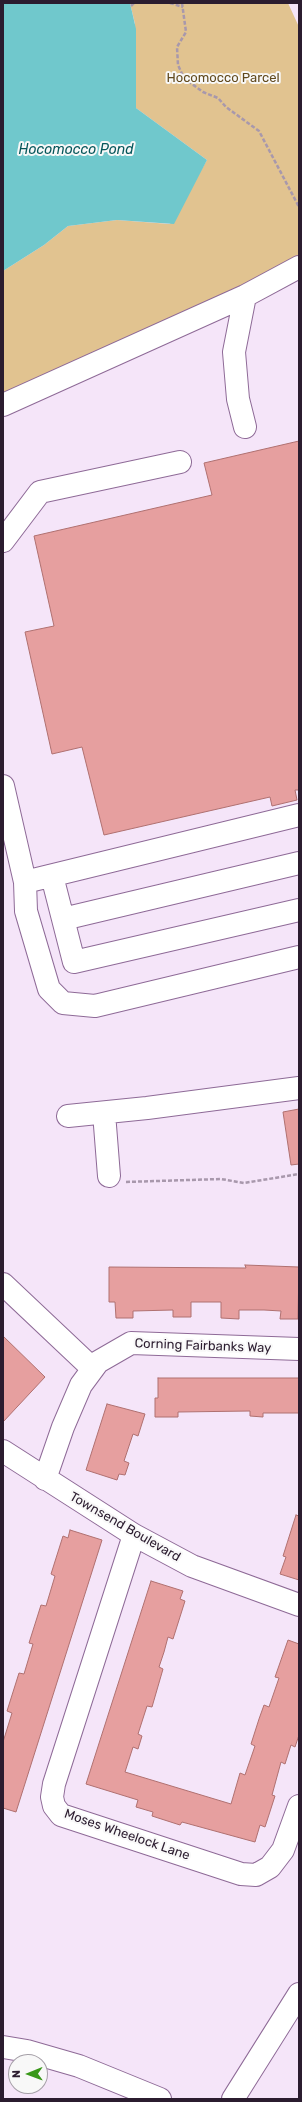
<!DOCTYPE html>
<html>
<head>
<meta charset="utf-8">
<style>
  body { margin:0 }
  #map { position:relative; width:302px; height:2102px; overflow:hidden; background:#f5e5f9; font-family:Rubik,sans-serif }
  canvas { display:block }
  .frame { position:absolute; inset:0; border:4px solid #2b1c2f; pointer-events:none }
  .north { position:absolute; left:8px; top:2054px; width:40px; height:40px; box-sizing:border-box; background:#f8f8f8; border:1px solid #a6a0a8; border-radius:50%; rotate:269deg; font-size:11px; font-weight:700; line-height:16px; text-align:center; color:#2b1c2f }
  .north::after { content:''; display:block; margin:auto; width:14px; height:18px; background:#399819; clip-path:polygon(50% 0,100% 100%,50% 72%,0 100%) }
</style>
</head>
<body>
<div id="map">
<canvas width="302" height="2102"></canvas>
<div class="frame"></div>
<div class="north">N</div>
</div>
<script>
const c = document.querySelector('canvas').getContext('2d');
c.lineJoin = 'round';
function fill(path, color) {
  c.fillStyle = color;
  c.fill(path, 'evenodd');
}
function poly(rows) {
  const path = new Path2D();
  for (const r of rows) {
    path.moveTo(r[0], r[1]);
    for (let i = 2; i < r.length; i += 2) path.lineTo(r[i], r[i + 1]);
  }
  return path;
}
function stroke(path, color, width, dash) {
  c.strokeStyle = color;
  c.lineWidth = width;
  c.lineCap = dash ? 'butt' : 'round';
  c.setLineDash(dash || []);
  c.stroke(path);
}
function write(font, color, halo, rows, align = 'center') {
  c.font = font + ' Rubik,sans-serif';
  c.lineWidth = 4;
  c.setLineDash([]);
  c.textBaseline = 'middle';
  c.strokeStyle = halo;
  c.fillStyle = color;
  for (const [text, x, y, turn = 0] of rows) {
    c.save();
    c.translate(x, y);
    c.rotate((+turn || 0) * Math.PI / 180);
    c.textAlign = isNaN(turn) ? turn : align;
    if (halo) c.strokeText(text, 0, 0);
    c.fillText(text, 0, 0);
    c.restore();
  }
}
fill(poly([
  [130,3,288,3,299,27,299,267,3,397,3,271,44,245,68,226,117,220,170,224,207,160,136,108,135,24]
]), '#e1c390');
fill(poly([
  [3,3,130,3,136,29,136,108,207,160,174,224,117,220,68,226,44,245,3,271]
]), '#70c8cc');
const building = poly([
  [299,441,299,790,295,790,297,800,272,806,270,797,104,835,82,747,52,754,25,632,54,626,34,536,212,495,204,463,299,441],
  [299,1109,299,1164,291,1165,283,1112,299,1109],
  [245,1265,299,1267,298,1319,280,1319,281,1311,264,1310,239,1310,239,1319,221,1318,221,1302,191,1302,191,1317,173,1317,173,1310,133,1311,133,1318,116,1318,115,1302,109,1302,109,1267,246,1268,245,1265],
  [3,1336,45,1377,3,1422,3,1336],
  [158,1378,299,1378,299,1413,263,1413,263,1417,250,1416,250,1411,178,1412,178,1417,155,1417,155,1398,158,1398,158,1378],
  [107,1404,145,1414,138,1436,133,1434,124,1461,129,1463,125,1475,119,1474,117,1480,86,1470,107,1404],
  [296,1515,299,1516,299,1580,280,1574,286,1557,283,1556,296,1515],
  [70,1530,102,1540,16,1812,3,1808,3,1742,12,1713,7,1711,19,1673,24,1674,33,1644,29,1643,41,1605,46,1606,55,1576,51,1574,63,1536,68,1538,70,1530],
  [151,1581,183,1591,180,1599,185,1601,173,1639,168,1637,164,1652,159,1667,163,1669,152,1707,147,1706,138,1734,142,1736,138,1749,133,1747,125,1772,231,1804,240,1773,245,1775,255,1746,251,1744,259,1719,264,1705,269,1707,279,1678,275,1677,288,1640,299,1644,299,1735,295,1747,291,1745,285,1764,281,1762,272,1795,275,1796,265,1827,260,1825,255,1842,182,1822,180,1825,152,1816,153,1812,136,1807,138,1800,86,1784,151,1581]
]);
fill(building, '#e69f9f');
stroke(building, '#af7070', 1);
const minor = poly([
  [245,296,234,352,238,399,245,427],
  [3,405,245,296,299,267],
  [3,541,40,492,180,462],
  [3,786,25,882],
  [299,815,25,882,26,911,49,989,63,1003,95,1006,299,957],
  [52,876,74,962,299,910],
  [63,919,299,863],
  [104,1113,109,1176],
  [68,1116,147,1108,299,1088],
  [3,1284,93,1369],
  [3,1451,134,1535,192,1566,299,1605],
  [45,1479,63,1427,81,1385,98,1362,131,1343,299,1349],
  [134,1535,54,1784,52,1797,54,1806,61,1815,241,1874,256,1875,270,1867,283,1850,299,1806],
  [3,2047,27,2051,79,2066,160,2099],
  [233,2099,299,1994]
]);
stroke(minor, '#8e6a97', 24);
stroke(poly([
  [170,3,183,7],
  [182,3,186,32,177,47,178,65,182,74,188,81,203,92,218,98,226,107,259,131,299,207],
  [131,6,134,3],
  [126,1182,221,1179,244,1183,299,1174]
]), '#a898ac', 2.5, [4, 2]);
stroke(minor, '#fff', 22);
write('13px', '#61491d', '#f8f8f8', [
  ["Hocomocco Parcel",223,78]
]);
write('13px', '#2b1c2f', '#f8f8f8', [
  ["Corning Fairbanks Way",203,1346,2],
  ["Townsend Boulevard",125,1527,30],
  ["Moses Wheelock Lane",127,1835,19]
]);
write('italic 14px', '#06575b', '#f8f8f8', [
  ["Hocomocco Pond",76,150]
]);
</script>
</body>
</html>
